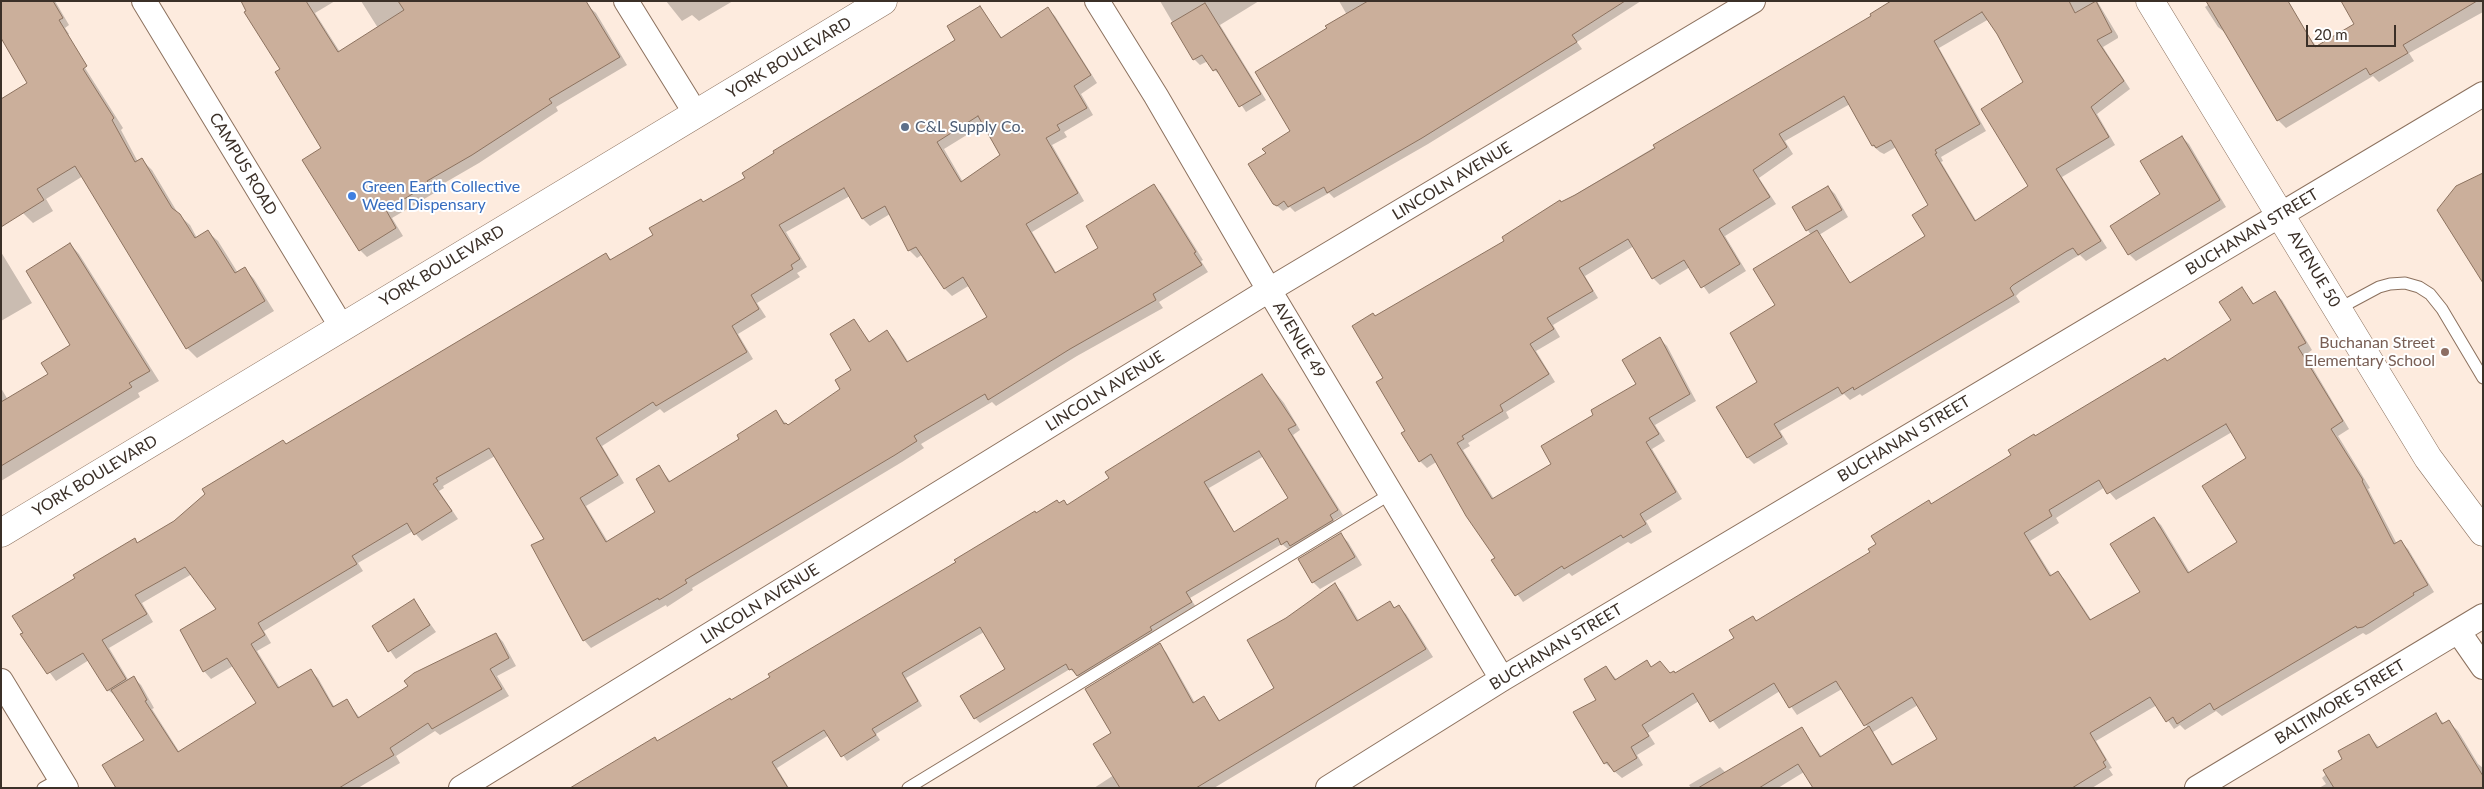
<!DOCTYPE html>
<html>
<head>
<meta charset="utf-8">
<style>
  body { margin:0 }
  #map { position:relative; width:2484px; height:789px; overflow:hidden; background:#fdebde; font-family:Lato,sans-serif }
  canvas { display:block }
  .frame { position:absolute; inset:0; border:2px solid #3b3028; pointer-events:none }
  .scale { position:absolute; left:2306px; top:25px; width:90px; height:22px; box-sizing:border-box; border:2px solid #3b3028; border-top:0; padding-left:6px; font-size:15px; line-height:18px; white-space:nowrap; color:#3b3028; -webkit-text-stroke:4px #fff; paint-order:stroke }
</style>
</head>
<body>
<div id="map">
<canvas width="2484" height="789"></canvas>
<div class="frame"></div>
<div class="scale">20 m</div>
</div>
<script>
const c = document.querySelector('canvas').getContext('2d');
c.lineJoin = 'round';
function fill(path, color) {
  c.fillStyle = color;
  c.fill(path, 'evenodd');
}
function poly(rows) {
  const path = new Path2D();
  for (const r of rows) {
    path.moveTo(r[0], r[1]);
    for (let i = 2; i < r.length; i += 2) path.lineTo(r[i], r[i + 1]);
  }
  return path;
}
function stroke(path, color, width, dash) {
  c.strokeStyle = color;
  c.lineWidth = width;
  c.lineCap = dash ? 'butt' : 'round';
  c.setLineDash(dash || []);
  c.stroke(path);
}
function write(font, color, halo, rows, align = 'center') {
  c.font = font + ' Lato,sans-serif';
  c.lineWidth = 4;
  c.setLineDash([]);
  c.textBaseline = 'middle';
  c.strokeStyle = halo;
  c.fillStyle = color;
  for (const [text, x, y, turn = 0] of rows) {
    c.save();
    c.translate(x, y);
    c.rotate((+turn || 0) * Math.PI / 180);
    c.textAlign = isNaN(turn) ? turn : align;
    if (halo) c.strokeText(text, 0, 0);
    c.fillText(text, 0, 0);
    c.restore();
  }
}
fill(poly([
  [1,1,55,1,69,25,65,28,69,34,21,63],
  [241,1,335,1,315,13,340,52,378,28,361,1,559,1,588,6,596,13,627,65,556,107,558,111,479,163,434,189,436,192,392,218,403,236,367,257,360,250,323,148,282,69],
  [666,1,733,1,699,21,692,15,682,21],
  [1160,1,1259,1,1220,25,1266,100,1246,112,1222,76,1214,70,1208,61,1200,65,1194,59],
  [1339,1,1641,1,1577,42,1582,49,1428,144,1334,198,1329,193,1295,212,1290,207,1283,211,1274,203,1268,154,1292,132,1256,73,1347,15],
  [1893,1,2097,1,2118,36,2118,38,2103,47,2130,89,2097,114,2115,145,2062,177,2107,248,2086,261,2080,255,2074,258,2020,292,2016,296,2020,302,1862,396,1860,394,1850,400,1844,394,1780,431,1788,444,1754,464,1748,458,1759,382,1777,305,1811,235,1793,208,1828,187,1835,194,1848,217,1819,235,1851,284,1926,236,1930,206,1896,147,1884,154,1880,152,1873,146,1850,104,1785,141,1793,154,1759,178,1776,204,1725,236,1746,271,1709,294,1690,267,1660,285,1653,278,1634,246,1585,276,1598,298,1553,325,1560,337,1536,351,1555,382,1506,412,1509,418,1468,443,1470,446,1463,450,1494,499,1553,464,1595,416,1637,385,1660,339,1667,346,1696,401,1655,425,1665,441,1652,449,1682,499,1646,521,1652,532,1631,544,1628,542,1572,576,1569,573,1523,602,1493,561,1496,559,1436,462,1427,468,1420,461,1403,433,1407,431,1385,378,1375,317,1506,241,1561,203,1873,17],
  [1989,19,2025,82,2030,186,1977,222,1941,162,1943,161,1941,157,1986,131,1939,48],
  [2214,1,2306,33,2317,47,2356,24,2359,1,2483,1,2483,12,2409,53,2414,61,2379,82,2373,76,2286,128,2278,120,2227,34,2218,27,2205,7],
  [980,8,1002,38,1048,9,1055,16,1097,83,1081,94,1093,115,1064,132,1067,137,1052,145,1084,201,1032,232,1057,274,1100,248,1153,186,1161,193,1203,260,1201,261,1208,272,1159,302,1163,308,1077,356,996,406,992,402,921,444,924,448,902,462,692,588,693,590,667,607,666,605,591,648,584,640,546,539,495,456,443,486,444,488,439,491,458,519,422,541,413,531,358,563,363,571,264,631,271,643,257,651,280,688,310,670,318,678,335,708,347,701,360,718,496,634,503,642,516,666,497,676,509,696,440,735,435,731,396,756,400,763,358,788,141,788,146,741,117,697,108,690,89,660,56,681,22,635,77,578,134,540,138,544,174,522,286,445,605,254,612,260,746,178,957,41],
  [983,125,1002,156,963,182,944,149],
  [850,196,863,219,870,226,890,214,909,250,917,258,923,254,945,289,952,296,970,285,989,317,909,363,894,339,887,332,870,342,854,321,853,370,842,389,788,426,776,412,741,440,671,482,659,467,657,513,608,542,586,506,624,483,602,446,660,409,664,413,753,359,738,334,766,317,757,303,800,277,797,273,807,267,786,232],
  [192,574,217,609,204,671,211,679,233,666,257,703,180,753,152,709,154,708,141,685,134,678,129,681,109,648,153,622,142,603],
  [75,58,85,68,123,128,121,130,138,162,142,160,152,170,179,215,190,225,197,238,208,232,218,241,238,273,245,269,254,279,274,311,197,358,187,348,83,176,46,199,53,211,33,223,23,213,1,177],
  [2182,137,2189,144,2226,207,2136,261,2129,254,2161,195],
  [70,244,79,254,159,381,138,393,140,397,1,481,1,388,8,400,50,375,72,346],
  [1,252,32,303,1,321],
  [2241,288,2255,305,2275,293,2282,300,2312,350,2305,355,2349,429,2338,436,2370,488,2368,489,2397,544,2401,542,2408,549,2434,592,2370,633,2366,635,2363,633,2222,716,2216,711,2185,730,2180,725,2174,729,2157,705,2096,741,2112,768,2109,769,2113,775,2092,788,1814,788,1804,772,1778,788,1691,788,1689,785,1720,767,1726,773,1802,729,1822,757,1868,728,1842,689,1797,715,1780,691,1719,729,1699,701,1648,733,1655,744,1637,755,1643,765,1622,778,1605,763,1598,700,1606,667,1617,680,1647,662,1652,668,1676,675,1736,638,1753,618,1757,622,1872,552,1928,501,1932,505,2012,455,2035,438,2168,362,2232,321],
  [2232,432,2248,458,2239,543,2190,573,2161,525,2154,518,2141,592,2092,621,2065,580,2058,572,2052,576,2030,541,2059,523,2056,518,2105,487,2116,500],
  [1918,705,1938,739,1894,766,1873,732],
  [1262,376,1284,403,1300,430,1293,435,1343,515,1334,520,1337,526,1296,551,1292,547,1288,549,1282,544,1190,598,1196,607,1083,681,1070,669,980,723,975,718,1007,670,984,632,906,678,922,706,876,734,880,740,847,761,829,735,777,768,789,788,571,788,731,701,1036,514,1064,502,1068,506],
  [1264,456,1290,498,1235,533,1209,488],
  [1341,535,1348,542,1362,565,1320,589,1313,582],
  [1335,585,1342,592,1359,621,1389,603,1396,609,1399,607,1406,614,1433,657,1214,788,1094,788,1114,775,1113,733,1159,645,1166,652,1195,703,1204,698,1221,722,1276,689,1286,619],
  [414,601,436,632,396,659,373,626],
  [2435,715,2445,724,2449,722,2458,731,2478,764,2483,768,2483,788,2319,788,2326,784,2322,778,2369,736,2380,748]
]), '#0003');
const building = poly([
  [1,1,53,1,63,18,59,20,87,66,83,69,114,118,112,120,135,162,142,158,172,208,180,214,195,238,208,230,235,273,245,267,265,301,186,349,75,166,37,189,44,200,1,227,1,99,27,83,1,38,1,1],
  [241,1,306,1,338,52,404,10,398,1,586,1,620,57,549,99,552,103,472,155,427,181,429,184,386,210,396,228,359,251,302,160,321,148,275,72,280,69,244,12,246,11,241,1],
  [1368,1,1625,1,1572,35,1577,42,1422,138,1327,193,1324,187,1288,207,1284,201,1277,206,1273,204,1248,164,1266,153,1262,149,1290,131,1255,72,1327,28,1325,26,1368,1],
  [1891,1,2069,1,2075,13,2096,1,2112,32,2097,40,2124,81,2091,107,2109,137,2056,169,2101,241,2078,255,2073,248,2067,251,2013,285,2010,288,2014,295,1854,390,1853,387,1842,394,1838,387,1774,424,1782,437,1747,458,1716,407,1757,382,1730,333,1775,305,1753,269,1817,230,1850,283,1925,236,1912,215,1928,205,1891,140,1876,148,1874,145,1872,146,1844,96,1779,134,1787,147,1753,170,1770,197,1719,229,1740,264,1701,288,1684,260,1652,279,1628,239,1579,268,1593,291,1547,318,1554,329,1530,344,1549,374,1500,405,1503,411,1462,436,1464,439,1457,443,1492,499,1551,464,1541,446,1593,415,1591,410,1636,384,1622,360,1660,337,1690,394,1649,418,1659,434,1646,442,1676,492,1640,514,1646,524,1623,538,1621,535,1564,569,1562,566,1515,596,1491,560,1495,558,1466,516,1431,454,1419,462,1401,433,1405,431,1376,382,1383,378,1352,326,1373,313,1375,316,1504,241,1502,237,1560,200,1561,202,1575,195,1655,148,1653,145,1871,16,1870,14,1891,1],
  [1982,12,1997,34,2023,82,1981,109,2028,186,1975,221,1935,154,1937,153,1935,150,1980,124,1934,41,1982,12],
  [2206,1,2288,1,2315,47,2354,24,2341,1,2477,1,2403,45,2408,53,2370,75,2366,68,2277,121,2206,1],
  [1205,3,1261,94,1239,107,1216,69,1213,71,1202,55,1193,60,1171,23,1205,3],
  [980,6,1001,38,1048,7,1091,75,1074,86,1087,108,1057,125,1060,130,1046,138,1078,193,1026,224,1055,273,1098,248,1086,226,1154,184,1196,252,1194,253,1202,265,1153,294,1156,300,1070,349,988,400,985,394,914,436,917,441,895,455,685,580,687,583,659,600,658,598,583,641,531,545,544,539,489,448,436,478,438,481,433,484,452,511,414,535,407,523,352,556,357,564,258,623,265,635,251,644,278,688,311,669,333,707,347,699,358,718,408,686,404,681,414,673,496,633,509,658,490,669,502,689,432,729,428,723,390,748,394,755,339,788,116,788,102,765,144,740,111,690,134,676,147,700,145,701,178,752,256,703,227,658,203,672,180,630,216,609,185,567,135,595,147,614,102,640,126,679,107,691,83,653,47,674,20,634,23,633,12,616,75,578,73,575,135,538,137,543,174,521,205,494,202,489,283,440,286,444,606,253,610,260,653,235,649,228,701,199,703,202,745,178,742,173,774,153,773,151,955,40,947,26,980,6],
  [978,116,1000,155,961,182,937,142,978,116],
  [844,188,862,219,885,206,908,251,916,247,944,289,963,277,987,317,907,362,887,330,869,342,854,319,830,334,851,370,835,380,840,389,788,425,786,423,784,424,776,410,737,435,739,439,669,482,659,465,636,479,655,512,606,542,580,498,618,475,596,438,653,402,656,406,747,352,732,326,759,309,751,295,793,269,791,265,800,259,779,225,844,188],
  [2182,136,2220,200,2128,255,2110,226,2160,194,2140,161,2182,136],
  [2483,173,2483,283,2437,210,2456,186,2483,173],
  [1828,186,1842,210,1806,231,1792,207,1828,186],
  [70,243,150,371,129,383,132,387,1,466,1,402,48,374,41,363,70,345,26,271,70,243],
  [2242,287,2253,304,2275,291,2306,343,2298,347,2343,421,2331,429,2363,480,2362,481,2394,544,2401,540,2428,585,2413,593,2414,595,2363,627,2357,628,2356,626,2214,710,2210,703,2177,724,2173,717,2166,722,2150,697,2090,733,2106,760,2103,762,2106,767,2072,788,1813,788,1798,764,1759,788,1698,788,1802,727,1820,757,1869,726,1892,765,1937,739,1912,697,1864,726,1836,681,1789,708,1774,683,1710,722,1693,693,1642,725,1649,736,1631,747,1637,758,1614,772,1607,762,1604,764,1573,712,1596,700,1584,679,1606,666,1615,680,1647,660,1651,667,1660,661,1670,673,1674,671,1675,673,1734,638,1729,630,1753,616,1756,621,1870,552,1868,549,1876,544,1871,536,1929,500,1931,504,2011,455,2008,450,2034,434,2035,436,2165,358,2167,361,2231,320,2219,302,2242,287],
  [2226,424,2246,458,2202,486,2237,542,2188,573,2154,517,2110,544,2140,592,2090,620,2058,571,2050,576,2024,533,2052,516,2049,510,2099,480,2107,494,2226,424],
  [1262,374,1296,425,1288,429,1338,510,1330,515,1333,520,1290,546,1287,541,1281,545,1278,538,1186,592,1192,602,1150,627,1152,630,1077,676,1072,669,1069,670,1066,664,974,719,960,696,1005,669,980,627,902,673,918,701,872,729,876,735,841,757,824,730,772,762,788,788,570,788,655,737,657,741,730,698,731,700,770,677,768,674,956,562,954,560,1035,511,1036,513,1057,500,1059,503,1064,500,1067,505,1109,478,1105,472,1262,374],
  [1259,451,1288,498,1234,532,1204,482,1259,451],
  [1341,533,1355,557,1312,583,1298,559,1341,533],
  [1335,583,1357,621,1390,601,1394,608,1399,605,1426,649,1196,788,1120,788,1093,744,1111,733,1085,689,1160,643,1193,703,1204,696,1219,721,1274,688,1247,640,1286,618,1335,583],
  [414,599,430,625,388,652,372,626,414,599],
  [2436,713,2442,724,2449,720,2483,776,2483,788,2334,788,2323,770,2342,759,2338,751,2369,734,2377,748,2436,713]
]);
fill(building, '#cbaf9b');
stroke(building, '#8c725f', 1);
const lane = poly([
  [2338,309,2379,287,2390,284,2405,283,2419,287,2430,294,2442,309,2483,378],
  [43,788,61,778],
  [908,788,1392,493]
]);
const street = poly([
  [144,1,341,326],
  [626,1,696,114],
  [1097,1,1156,96,1269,290,1502,679],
  [2458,631,2483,667],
  [1,681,66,788],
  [461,788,1269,290,1753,1],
  [1328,788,1502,679,2483,94],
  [2197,788,2483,616]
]);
const secondary = poly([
  [2150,1,2428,458,2483,532],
  [1,533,883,1]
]);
stroke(lane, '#8c715e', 13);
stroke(street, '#8c715e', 26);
stroke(secondary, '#8c715e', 29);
stroke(lane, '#fff', 11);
stroke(street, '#fff', 24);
stroke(secondary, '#fff', 28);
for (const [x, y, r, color] of [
  [905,127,5,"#5c6f8a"],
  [352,196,5,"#3f7fe0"],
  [2445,352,5,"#8d6e63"]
]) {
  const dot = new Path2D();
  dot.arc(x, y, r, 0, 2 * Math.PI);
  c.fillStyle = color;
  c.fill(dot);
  stroke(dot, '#fff', 2);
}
write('16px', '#3b3028', '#fff', [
  ["YORK BOULEVARD",789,58,-31],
  ["CAMPUS ROAD",243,164,59],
  ["LINCOLN AVENUE",1452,181,-31],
  ["BUCHANAN STREET",2252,232,-31],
  ["YORK BOULEVARD",442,266,-31],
  ["AVENUE 50",2314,269,59],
  ["AVENUE 49",1299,340,59],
  ["LINCOLN AVENUE",1105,391,-32],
  ["BUCHANAN STREET",1904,439,-31],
  ["YORK BOULEVARD",95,476,-31],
  ["LINCOLN AVENUE",760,604,-32],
  ["BUCHANAN STREET",1556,647,-31],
  ["BALTIMORE STREET",2340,702,-31]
]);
write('16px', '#4e5e75', '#fff', [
  ["C&L Supply Co.",915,127]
], 'left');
write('16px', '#366cbe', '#fff', [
  ["Green Earth Collective",362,187],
  ["Weed Dispensary",362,205]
], 'left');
write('16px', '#785e54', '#fff', [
  ["Buchanan Street",2435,343],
  ["Elementary School",2435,361]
], 'right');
</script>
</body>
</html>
